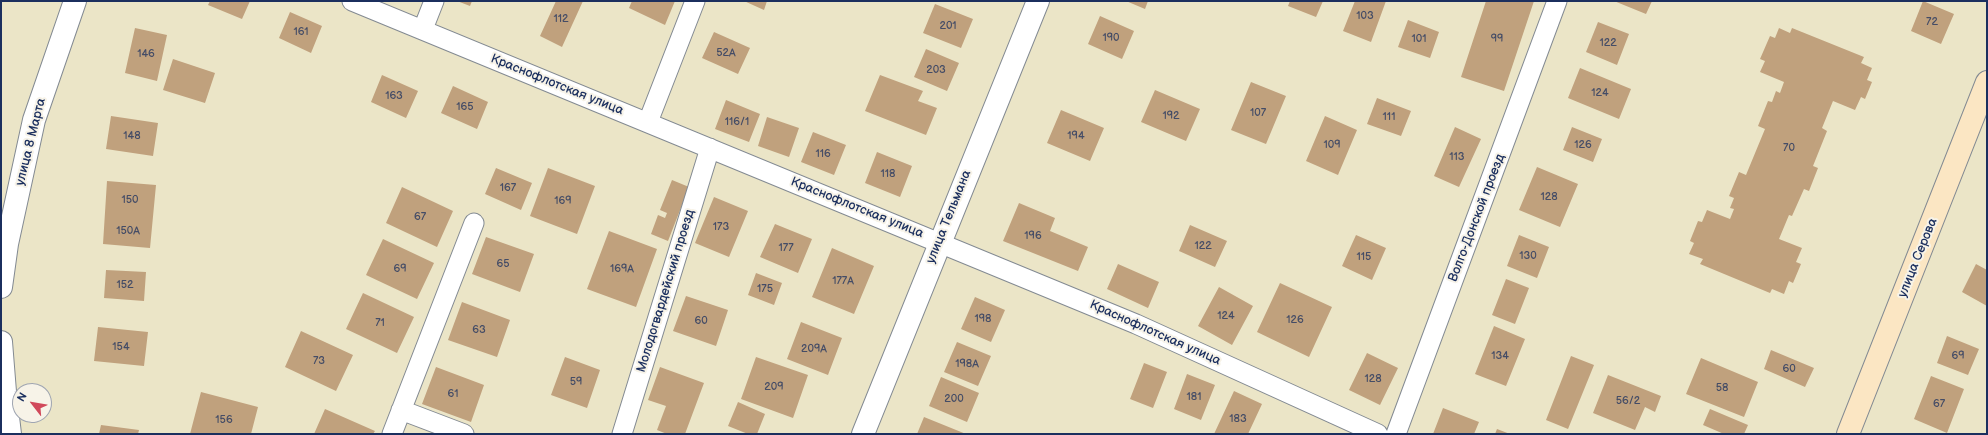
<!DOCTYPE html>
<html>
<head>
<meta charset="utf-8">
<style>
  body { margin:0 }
  #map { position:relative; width:1988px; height:435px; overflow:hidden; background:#ebe5c7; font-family:"Balsamiq Sans",sans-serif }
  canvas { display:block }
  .frame { position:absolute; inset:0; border:2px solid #1b2f5e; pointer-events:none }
  .north { position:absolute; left:12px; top:383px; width:40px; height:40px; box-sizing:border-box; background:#f7f3e8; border:1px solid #9fa5b1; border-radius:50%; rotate:301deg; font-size:11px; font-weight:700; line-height:16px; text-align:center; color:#1b2f5e }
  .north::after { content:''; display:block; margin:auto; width:14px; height:18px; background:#d1495b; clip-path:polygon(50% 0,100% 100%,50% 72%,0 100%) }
</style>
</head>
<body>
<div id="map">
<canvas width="1988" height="435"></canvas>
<div class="frame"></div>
<div class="north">N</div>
</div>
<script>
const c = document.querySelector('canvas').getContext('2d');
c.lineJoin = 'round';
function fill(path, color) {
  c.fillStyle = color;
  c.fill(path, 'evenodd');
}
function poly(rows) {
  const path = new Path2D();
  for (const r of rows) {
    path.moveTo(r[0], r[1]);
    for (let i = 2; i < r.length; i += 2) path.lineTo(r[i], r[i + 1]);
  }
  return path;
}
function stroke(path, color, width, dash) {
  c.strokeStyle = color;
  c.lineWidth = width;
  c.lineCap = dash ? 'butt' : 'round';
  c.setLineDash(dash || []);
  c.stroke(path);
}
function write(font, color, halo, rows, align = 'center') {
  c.font = font + ' "Balsamiq Sans",sans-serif';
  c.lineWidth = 4;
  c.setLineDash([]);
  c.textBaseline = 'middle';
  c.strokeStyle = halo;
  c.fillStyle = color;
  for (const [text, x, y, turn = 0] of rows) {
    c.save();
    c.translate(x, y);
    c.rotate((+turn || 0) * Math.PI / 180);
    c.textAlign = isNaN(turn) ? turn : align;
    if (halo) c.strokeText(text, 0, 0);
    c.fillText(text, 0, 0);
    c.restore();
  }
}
fill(poly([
  [210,1,250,1,242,19,208,5],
  [457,1,472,1,470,6],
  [556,1,583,1,562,47,540,36],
  [632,1,675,1,665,25,629,8],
  [744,1,767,1,764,10],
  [1126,1,1148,1,1145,9],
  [1290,1,1323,1,1316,17,1288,6],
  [1355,1,1386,1,1371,42,1343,31],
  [1486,1,1534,1,1504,91,1461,77],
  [1614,1,1652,1,1646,14],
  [1923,1,1954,14,1941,44,1911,31],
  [935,4,973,19,961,48,923,33],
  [290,12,322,26,311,53,279,38],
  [1100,16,1134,31,1122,59,1088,44],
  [1408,20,1439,32,1430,58,1398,47],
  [1598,22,1629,34,1617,65,1586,52],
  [135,28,167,35,157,81,125,73],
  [1779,28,1790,33,1792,28,1864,57,1861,63,1872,68,1867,80,1872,82,1865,99,1861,97,1855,110,1833,101,1822,128,1827,131,1813,166,1818,168,1809,191,1804,189,1792,216,1789,215,1779,239,1802,248,1796,262,1801,264,1793,283,1789,281,1784,294,1772,289,1770,293,1700,264,1703,259,1689,254,1694,243,1690,241,1698,221,1702,222,1707,210,1730,219,1734,209,1730,208,1734,198,1729,196,1739,172,1746,175,1765,129,1758,126,1768,101,1772,102,1776,91,1780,93,1784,82,1760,72,1765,61,1760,59,1770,36,1775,38],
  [714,32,750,48,738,74,702,58],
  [926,49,959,63,947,91,914,77],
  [173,59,215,73,205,103,163,90],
  [1580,68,1631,89,1619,119,1568,98],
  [382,75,418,91,406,118,371,102],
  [880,75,923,91,918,101,937,108,926,135,865,111],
  [1251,82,1286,96,1266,144,1231,130],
  [453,86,488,102,477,129,441,113],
  [1155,90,1200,109,1186,141,1141,122],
  [1377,98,1411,111,1401,136,1367,124],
  [726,100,760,114,749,142,715,129],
  [1061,110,1104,128,1090,161,1047,143],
  [111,116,158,123,153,156,106,149],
  [1325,116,1357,130,1338,175,1306,161],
  [767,117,799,128,789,157,758,146],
  [1455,127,1481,139,1459,187,1434,176],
  [1572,127,1602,139,1593,162,1563,150],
  [813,132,846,145,834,175,801,162],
  [877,152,912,166,900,197,865,183],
  [1537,167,1578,184,1560,227,1519,210],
  [496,168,532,183,521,210,485,194],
  [548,168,595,186,577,234,530,216],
  [672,180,689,187,668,241,651,234,658,215,665,218,667,213,660,210],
  [107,181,156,185,150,248,103,244],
  [402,187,453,211,437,247,386,223],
  [714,197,748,211,729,257,695,243],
  [1019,203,1055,218,1050,231,1088,247,1078,271,1003,241],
  [775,224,812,239,798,273,760,257],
  [1190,225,1227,241,1215,267,1179,251],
  [609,231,657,249,636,307,587,289],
  [1356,235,1386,248,1372,280,1342,266],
  [1519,235,1549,247,1537,278,1507,266],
  [486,237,534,254,520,292,472,274],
  [383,239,434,263,417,299,366,275],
  [832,248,874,266,854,314,812,297],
  [1118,264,1159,282,1148,308,1107,289],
  [1976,264,1987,270,1987,306,1962,292],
  [106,270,146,272,144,301,104,298],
  [756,273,782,283,774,305,748,295],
  [1506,279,1529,288,1515,324,1492,315],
  [1280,283,1332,307,1309,357,1257,332],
  [1219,287,1253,306,1232,345,1198,326],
  [363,293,414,317,397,353,346,329],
  [686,296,728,310,716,346,673,331],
  [975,297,1005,310,991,342,961,329],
  [462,302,510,320,497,357,448,340],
  [801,322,842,338,828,375,787,359],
  [1494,326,1525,339,1506,386,1475,374],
  [98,327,148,332,144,366,94,361],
  [301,331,353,355,336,391,285,367],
  [1947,336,1979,349,1968,375,1937,363],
  [957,342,991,356,978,386,944,372],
  [1771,350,1814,368,1805,387,1764,369],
  [1367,353,1398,368,1380,405,1349,390],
  [1571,356,1594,365,1568,429,1546,420],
  [565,357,600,370,587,408,551,395],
  [756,357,808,375,793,418,741,399],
  [1701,358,1758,382,1744,417,1686,394],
  [1144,363,1167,372,1153,408,1130,399],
  [436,367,484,385,471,422,422,404],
  [660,367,704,383,685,434,667,434,657,430,666,406,648,400],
  [1187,374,1215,385,1201,420,1174,409],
  [1608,375,1661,396,1655,412,1645,407,1635,430,1593,413],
  [1931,376,1964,389,1947,433,1914,419],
  [941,377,979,393,967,422,929,406],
  [1234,391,1262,404,1248,434,1214,434],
  [201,392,258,407,251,434,190,434],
  [738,402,765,414,757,434,748,434,728,426],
  [1443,408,1479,422,1474,434,1433,434],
  [325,409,375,431,373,434,314,434],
  [1710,409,1748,425,1744,434,1724,434,1703,425],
  [924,417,966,434,917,434],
  [101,425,139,430,138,434,99,434],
  [1497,429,1510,434,1495,434]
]), '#c0a17d');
const minor = poly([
  [352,1,1136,324,1378,434],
  [423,29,434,1],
  [648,122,695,1],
  [401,410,464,434],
  [392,434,474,223],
  [622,434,710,148],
  [1396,434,1557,1]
]);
const tertiary = poly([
  [1,287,7,244,34,120,75,1],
  [1,342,5,392,10,434],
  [863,434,1038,1]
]);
const secondary = poly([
  [1848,434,1987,82]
]);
stroke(minor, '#838a92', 21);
stroke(tertiary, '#838a92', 24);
stroke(secondary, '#838a92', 24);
stroke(minor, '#fff', 19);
stroke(tertiary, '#fff', 22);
stroke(secondary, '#fbe6c3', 22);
write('11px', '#444c66', null, [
  ["103",1365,16],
  ["112",561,19],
  ["72",1932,22],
  ["201",948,26],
  ["161",301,32],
  ["190",1111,38],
  ["101",1419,39],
  ["99",1497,39],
  ["122",1608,43],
  ["52А",726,53],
  ["146",146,54],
  ["203",936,70],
  ["124",1600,93],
  ["163",394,96],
  ["165",465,107],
  ["107",1258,113],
  ["192",1171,116],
  ["111",1389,117],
  ["116/1",737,122],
  ["148",132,136],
  ["194",1076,136],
  ["109",1332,145],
  ["126",1583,145],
  ["70",1789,148],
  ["116",823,154],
  ["113",1457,157],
  ["118",888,174],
  ["167",508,188],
  ["128",1549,197],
  ["150",130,200],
  ["169",563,201],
  ["67",420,217],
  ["173",721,227],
  ["150А",128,231],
  ["196",1033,236],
  ["122",1203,246],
  ["177",786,248],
  ["130",1528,256],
  ["115",1364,257],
  ["65",503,264],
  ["69",400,269],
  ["169А",622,269],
  ["177А",843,281],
  ["152",125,285],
  ["175",765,289],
  ["124",1226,316],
  ["198",983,319],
  ["126",1295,320],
  ["60",701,321],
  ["71",380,323],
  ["63",479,330],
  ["154",121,347],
  ["209А",814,349],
  ["134",1500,356],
  ["69",1958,356],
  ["73",319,361],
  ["198А",967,364],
  ["60",1789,369],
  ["128",1373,379],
  ["59",576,382],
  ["209",774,387],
  ["58",1722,388],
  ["61",453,394],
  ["181",1194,397],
  ["200",954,399],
  ["56/2",1628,401],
  ["67",1939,404],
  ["183",1238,419],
  ["156",224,420]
]);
write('13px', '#1b2f5e', '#f7f3e8', [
  ["Краснофлотская улица",557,85,22],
  ["улица 8 Марта",31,142,-76],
  ["Краснофлотская улица",857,208,22],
  ["улица Тельмана",949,217,-68],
  ["Волго-Донской проезд",1477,218,-69],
  ["улица Серова",1918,258,-68],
  ["Молодогвардейский проезд",666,291,-73],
  ["Краснофлотская улица",1155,333,24]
]);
</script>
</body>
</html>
